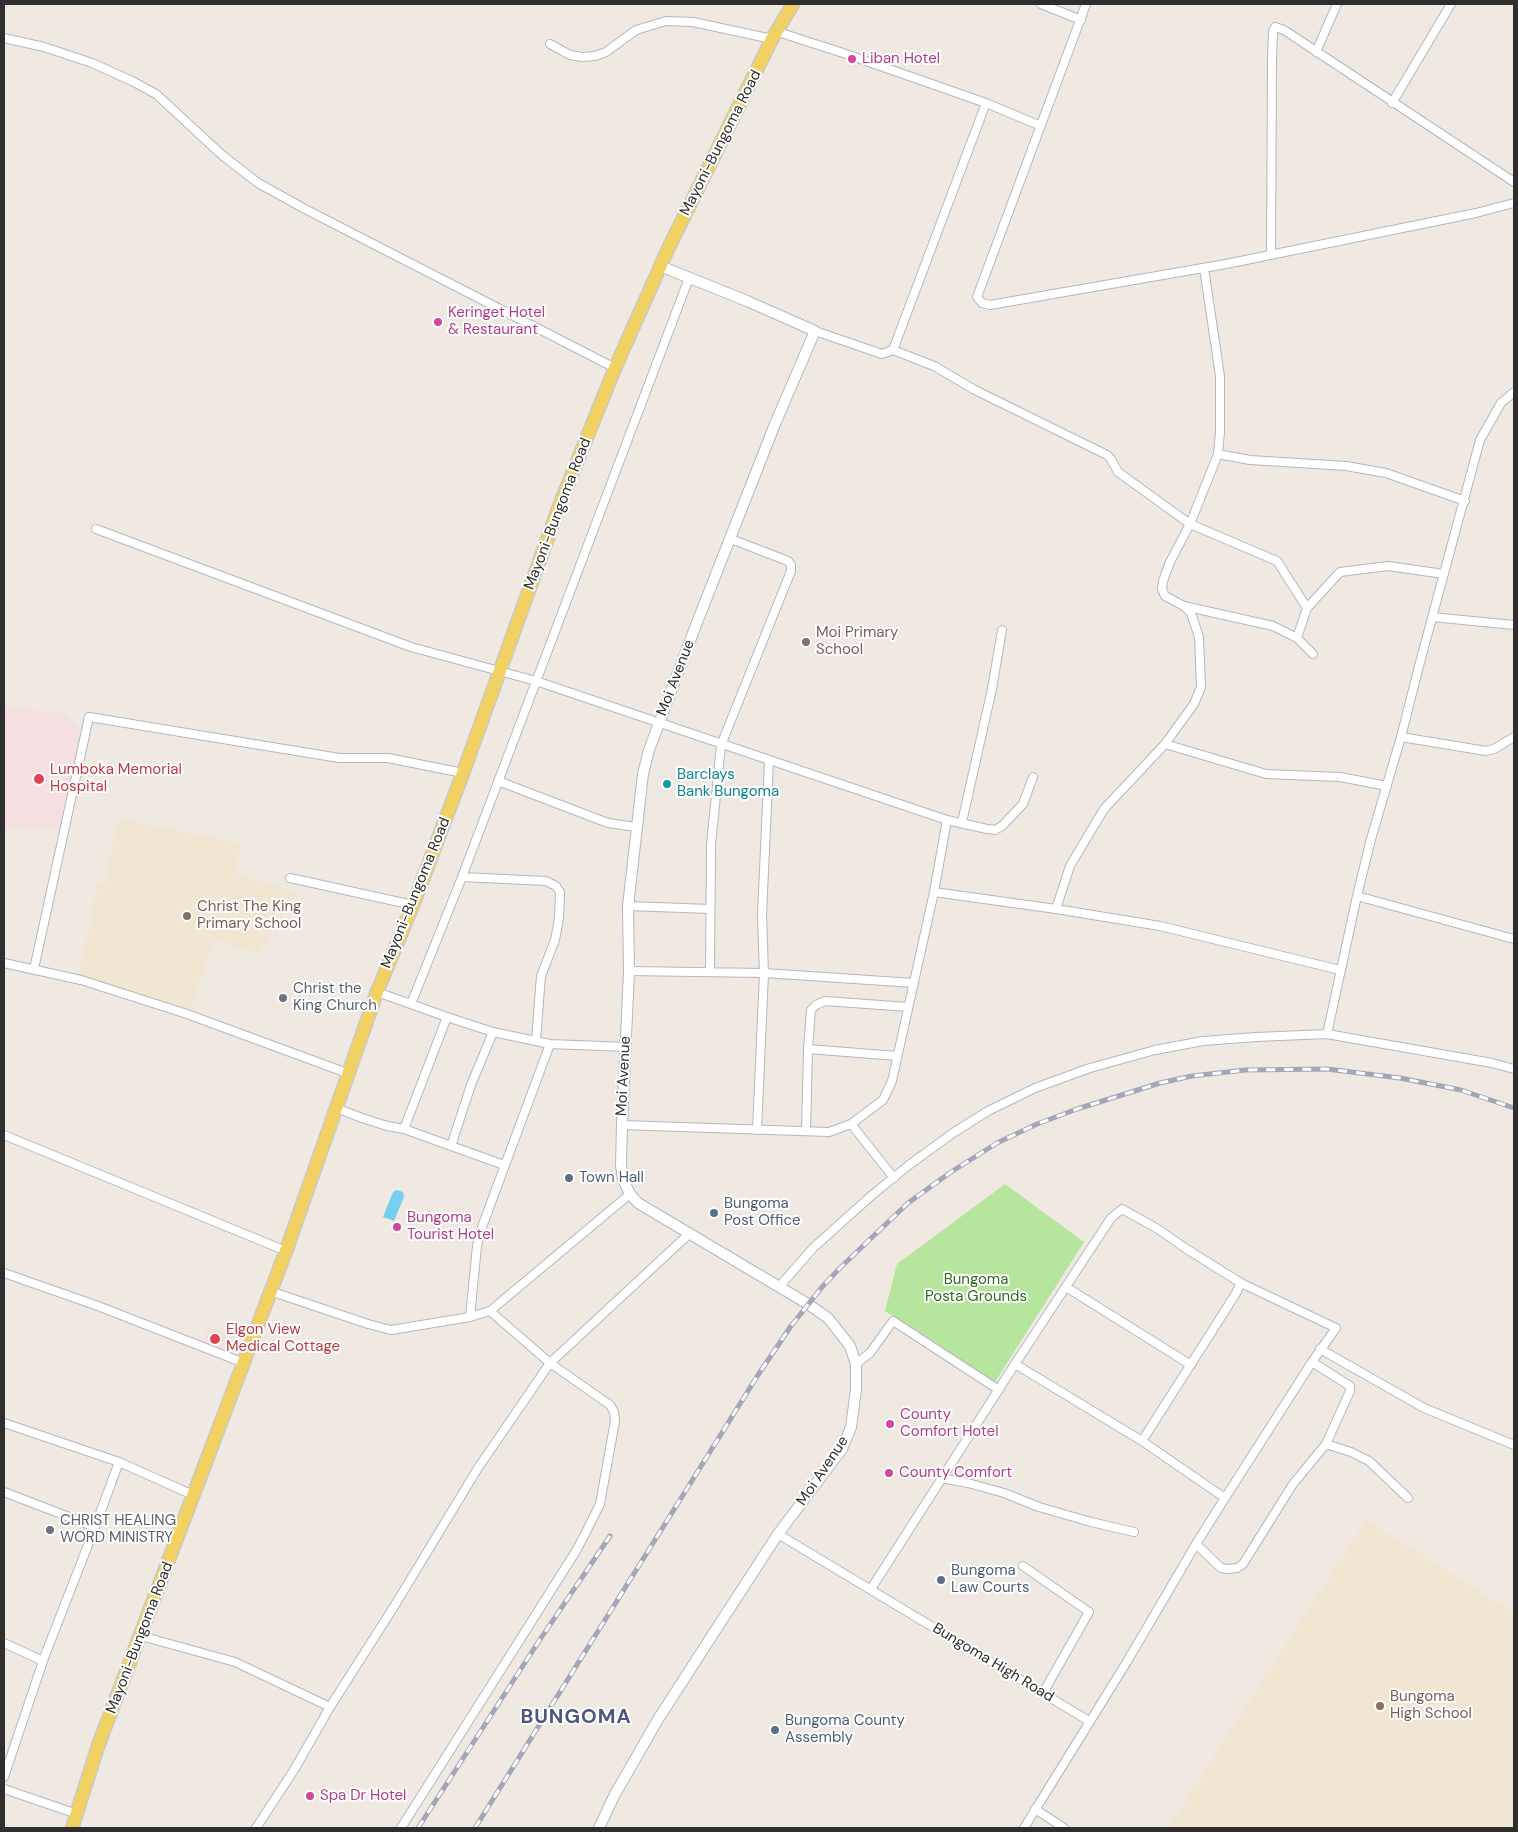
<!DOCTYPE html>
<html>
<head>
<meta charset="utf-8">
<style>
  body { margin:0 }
  #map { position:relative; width:1518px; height:1832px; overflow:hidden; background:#efe9e1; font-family:"DM Sans",sans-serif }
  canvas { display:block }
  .frame { position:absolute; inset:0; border:5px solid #2e2e2e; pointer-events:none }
</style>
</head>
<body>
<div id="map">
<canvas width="1518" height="1832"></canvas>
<div class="frame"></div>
</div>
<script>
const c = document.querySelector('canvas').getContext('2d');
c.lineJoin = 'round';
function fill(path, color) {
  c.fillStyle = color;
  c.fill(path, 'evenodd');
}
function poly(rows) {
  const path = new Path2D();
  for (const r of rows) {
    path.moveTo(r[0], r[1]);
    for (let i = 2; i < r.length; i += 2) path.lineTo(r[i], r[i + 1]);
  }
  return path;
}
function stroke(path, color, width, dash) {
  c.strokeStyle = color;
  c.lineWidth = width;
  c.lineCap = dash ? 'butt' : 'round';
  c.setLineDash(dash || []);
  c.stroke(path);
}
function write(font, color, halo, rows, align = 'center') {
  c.font = font + ' "DM Sans",sans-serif';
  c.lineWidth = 4;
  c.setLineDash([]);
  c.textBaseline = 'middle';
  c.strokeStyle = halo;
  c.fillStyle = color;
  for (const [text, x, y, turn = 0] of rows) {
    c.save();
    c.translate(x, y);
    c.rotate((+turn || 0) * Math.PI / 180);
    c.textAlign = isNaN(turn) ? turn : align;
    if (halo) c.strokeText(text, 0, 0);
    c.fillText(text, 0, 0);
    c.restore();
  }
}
fill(poly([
  [118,819,241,843,236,874,297,892,258,954,214,940,190,1011,79,976,98,883,104,884],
  [1366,1520,1514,1613,1514,1828,1168,1828]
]), '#f0e6d1');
fill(poly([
  [4,707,67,714,70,720,84,732,62,829,4,827],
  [209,1326,228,1334,222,1351,202,1344]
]), '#f5dfe0');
fill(poly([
  [1005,1184,1084,1242,995,1382,885,1311,897,1264]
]), '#b6e59e');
fill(poly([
  [397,1190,403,1192,404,1197,394,1221,383,1217,393,1192]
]), '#75cff0');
const minor = poly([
  [1041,4,1081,20],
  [1086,4,977,297,982,303,990,305,1226,264,1476,213,1514,203],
  [778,32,846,54,986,103,1041,126],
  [4,38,44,47,92,63,132,81,156,94,222,155,258,183,305,209,615,368],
  [550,44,570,55,582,57,595,56,606,52,636,30,666,21,693,22,772,39],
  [1316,52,1337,4],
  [1392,103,1451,4],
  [1271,255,1272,60,1273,31,1275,27,1284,30,1514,182],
  [815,331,882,354,893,350,934,366,975,390,1107,455,1111,459,1118,472,1190,524,1277,561,1307,608,1297,638],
  [893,350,986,103],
  [1218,454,1250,460,1346,466,1386,473,1465,501],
  [96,529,411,647,536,681,947,820,987,829,995,830,1002,826,1023,804,1033,777],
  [1184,606,1273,626,1297,638,1313,654],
  [1307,608,1340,572,1388,566,1444,574],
  [1432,617,1514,625],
  [1401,737,1486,751,1494,749,1514,737],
  [1165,744,1266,774,1340,777,1387,786],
  [498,781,608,823,636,827],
  [962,822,992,689,1002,630],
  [462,877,546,881,556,886,560,892,559,918,555,940,541,976,536,1040],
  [290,878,413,905],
  [934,892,1056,909,1160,926,1340,970],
  [1357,896,1514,939],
  [628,906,710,909],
  [1056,909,1070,866,1104,809,1165,744,1194,704,1201,687,1199,637,1191,613,1184,606,1165,596,1162,589,1163,581,1170,562,1190,524,1218,454,1220,432,1220,376,1204,268],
  [4,963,81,980,187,1014,347,1073],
  [34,969,89,717,339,758,388,758,463,773],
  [629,971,764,973,914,983],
  [710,971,711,845,721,745,791,571,791,565,788,561,731,539],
  [377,992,447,1017,493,1032,550,1044,626,1047],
  [411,1004,462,877,689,278],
  [1327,1034,1357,896,1371,839,1401,737,1419,666,1480,440,1501,403,1514,392],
  [808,1049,897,1056],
  [336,1108,362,1118,387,1126,404,1129,504,1165],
  [851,1124,894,1178],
  [622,1125,829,1132,851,1124,883,1100,892,1081,934,892,947,820],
  [404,1129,447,1017],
  [757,1130,764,973,762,915,769,761],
  [806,1131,808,1049,811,1010,816,1005,825,1001,908,1007],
  [4,1135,286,1251],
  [451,1146,471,1085,493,1032],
  [4,1273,98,1306,244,1363],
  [779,1287,813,1248,871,1196,909,1165,953,1133,988,1111,1035,1088,1090,1068,1155,1050,1203,1041,1256,1037,1327,1034,1492,1063,1514,1069],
  [1066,1287,1191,1365],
  [270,1291,368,1324,391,1330,470,1317,490,1311,630,1194],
  [470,1317,477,1246,482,1227,550,1044],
  [1320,1349,1424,1408,1514,1445],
  [856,1364,870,1353,893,1321,999,1390],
  [1015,1364,1111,1218,1122,1209,1158,1229,1185,1248,1241,1283],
  [4,1423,119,1462,193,1495],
  [1142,1441,1235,1295,1241,1283,1336,1328,1312,1362,1225,1498],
  [1326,1444,1351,1452,1369,1461,1408,1498],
  [941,1478,968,1483,1004,1493,1039,1507,1091,1522,1134,1532],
  [4,1492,95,1527,44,1658,4,1777],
  [95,1527,119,1462],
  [778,1534,1089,1721],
  [1196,1544,1221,1568,1228,1569,1237,1568,1243,1564,1293,1484,1326,1444,1350,1391,1350,1386,1312,1362],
  [1023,1566,1089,1612,1043,1693],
  [871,1589,1015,1364,1142,1441,1225,1498,1196,1544,1128,1660,1024,1828],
  [141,1636,235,1662,330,1707],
  [4,1643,43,1661],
  [4,1789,77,1814],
  [1035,1809,1064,1828],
  [256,1828,294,1770,330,1707,395,1605,478,1468,550,1363,690,1233],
  [401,1828,576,1551,586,1532,600,1504,615,1421,614,1412,610,1405,550,1363,490,1311]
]);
const tertiary = poly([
  [599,1828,614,1796,657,1721,715,1631,778,1534,842,1449,851,1427,856,1390,856,1364,850,1346,828,1318,808,1304,638,1203,630,1194,623,1179,621,1165,622,1125,629,971,628,906,643,774,649,750,696,625,775,424,815,331,747,301,660,266]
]);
const primary = poly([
  [72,1828,98,1746,286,1251,377,992,413,905,463,773,560,504,615,368,669,247,772,39,793,4]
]);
stroke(minor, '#b4b7c1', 10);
stroke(tertiary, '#b4b7c1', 12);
stroke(primary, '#c9c9c9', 15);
stroke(minor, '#fff', 8);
stroke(tertiary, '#fff', 10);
stroke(primary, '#f2d163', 12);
const rail = poly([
  [418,1828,537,1644,610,1536],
  [475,1828,758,1375,791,1326,822,1287,841,1267,908,1203,951,1172,997,1143,1037,1124,1077,1109,1160,1083,1192,1076,1245,1070,1327,1069,1400,1078,1461,1090,1514,1108]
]);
stroke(rail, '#a3a6b8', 5);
stroke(rail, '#fff', 3, [9]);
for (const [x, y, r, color] of [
  [852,59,5,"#d1479c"],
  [438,322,5,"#d1479c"],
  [806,642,5,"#8d6e63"],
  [39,779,6,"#e0444e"],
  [667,784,5,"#0f9aa8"],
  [187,916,5,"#8d6e63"],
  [283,998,5,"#6b7280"],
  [569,1178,5,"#5c6f8a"],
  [714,1213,5,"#5c6f8a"],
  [397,1227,5,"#d1479c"],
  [215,1339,6,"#e0444e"],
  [890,1424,5,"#d1479c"],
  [889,1473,5,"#d1479c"],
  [50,1530,5,"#6b7280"],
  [941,1580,5,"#5c6f8a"],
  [1380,1706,5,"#8d6e63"],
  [775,1730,5,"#5c6f8a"],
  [310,1796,5,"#d1479c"]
]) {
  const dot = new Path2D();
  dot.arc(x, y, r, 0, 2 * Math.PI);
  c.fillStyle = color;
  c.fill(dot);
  stroke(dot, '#fff', 2);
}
write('15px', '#b23c85', '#fff', [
  ["Liban Hotel",862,59],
  ["Keringet Hotel",448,313],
  ["& Restaurant",448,330],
  ["Bungoma",407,1218],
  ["Tourist Hotel",407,1235],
  ["County",900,1415],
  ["Comfort Hotel",900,1432],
  ["County Comfort",899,1473],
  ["Spa Dr Hotel",320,1796]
], 'left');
write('15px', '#2e2e2e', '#fff', [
  ["Mayoni-Bungoma Road",721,143,-63],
  ["Mayoni-Bungoma Road",558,514,-69],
  ["Moi Avenue",676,678,-69],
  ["Mayoni-Bungoma Road",416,893,-68],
  ["Moi Avenue",624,1076,-87],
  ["Moi Avenue",823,1471,-56],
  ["Mayoni-Bungoma Road",140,1638,-69],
  ["Bungoma High Road",993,1663,31]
]);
write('15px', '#785e54', '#fff', [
  ["Moi Primary",816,633],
  ["School",816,650],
  ["Christ The King",197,907],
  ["Primary School",197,924],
  ["Bungoma",1390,1697],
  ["High School",1390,1714]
], 'left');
write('15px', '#be3a42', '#fff', [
  ["Lumboka Memorial",50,770],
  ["Hospital",50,787],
  ["Elgon View",226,1330],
  ["Medical Cottage",226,1347]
], 'left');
write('15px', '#0d838f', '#fff', [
  ["Barclays",677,775],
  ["Bank Bungoma",677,792]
], 'left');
write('15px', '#5b616d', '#fff', [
  ["Christ the",293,989],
  ["King Church",293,1006],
  ["CHRIST HEALING",60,1521],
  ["WORD MINISTRY",60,1538]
], 'left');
write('15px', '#4e5e75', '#fff', [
  ["Town Hall",579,1178],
  ["Bungoma",724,1204],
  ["Post Office",724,1221],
  ["Bungoma",951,1571],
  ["Law Courts",951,1588],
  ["Bungoma County",785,1721],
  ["Assembly",785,1738]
], 'left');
write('15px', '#2c6e1b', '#fff', [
  ["Bungoma",976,1280],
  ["Posta Grounds",976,1297]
]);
c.letterSpacing = '1px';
write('bold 20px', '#4d5680', '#fff', [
  ["BUNGOMA",576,1718]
]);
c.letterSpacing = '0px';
</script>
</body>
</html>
